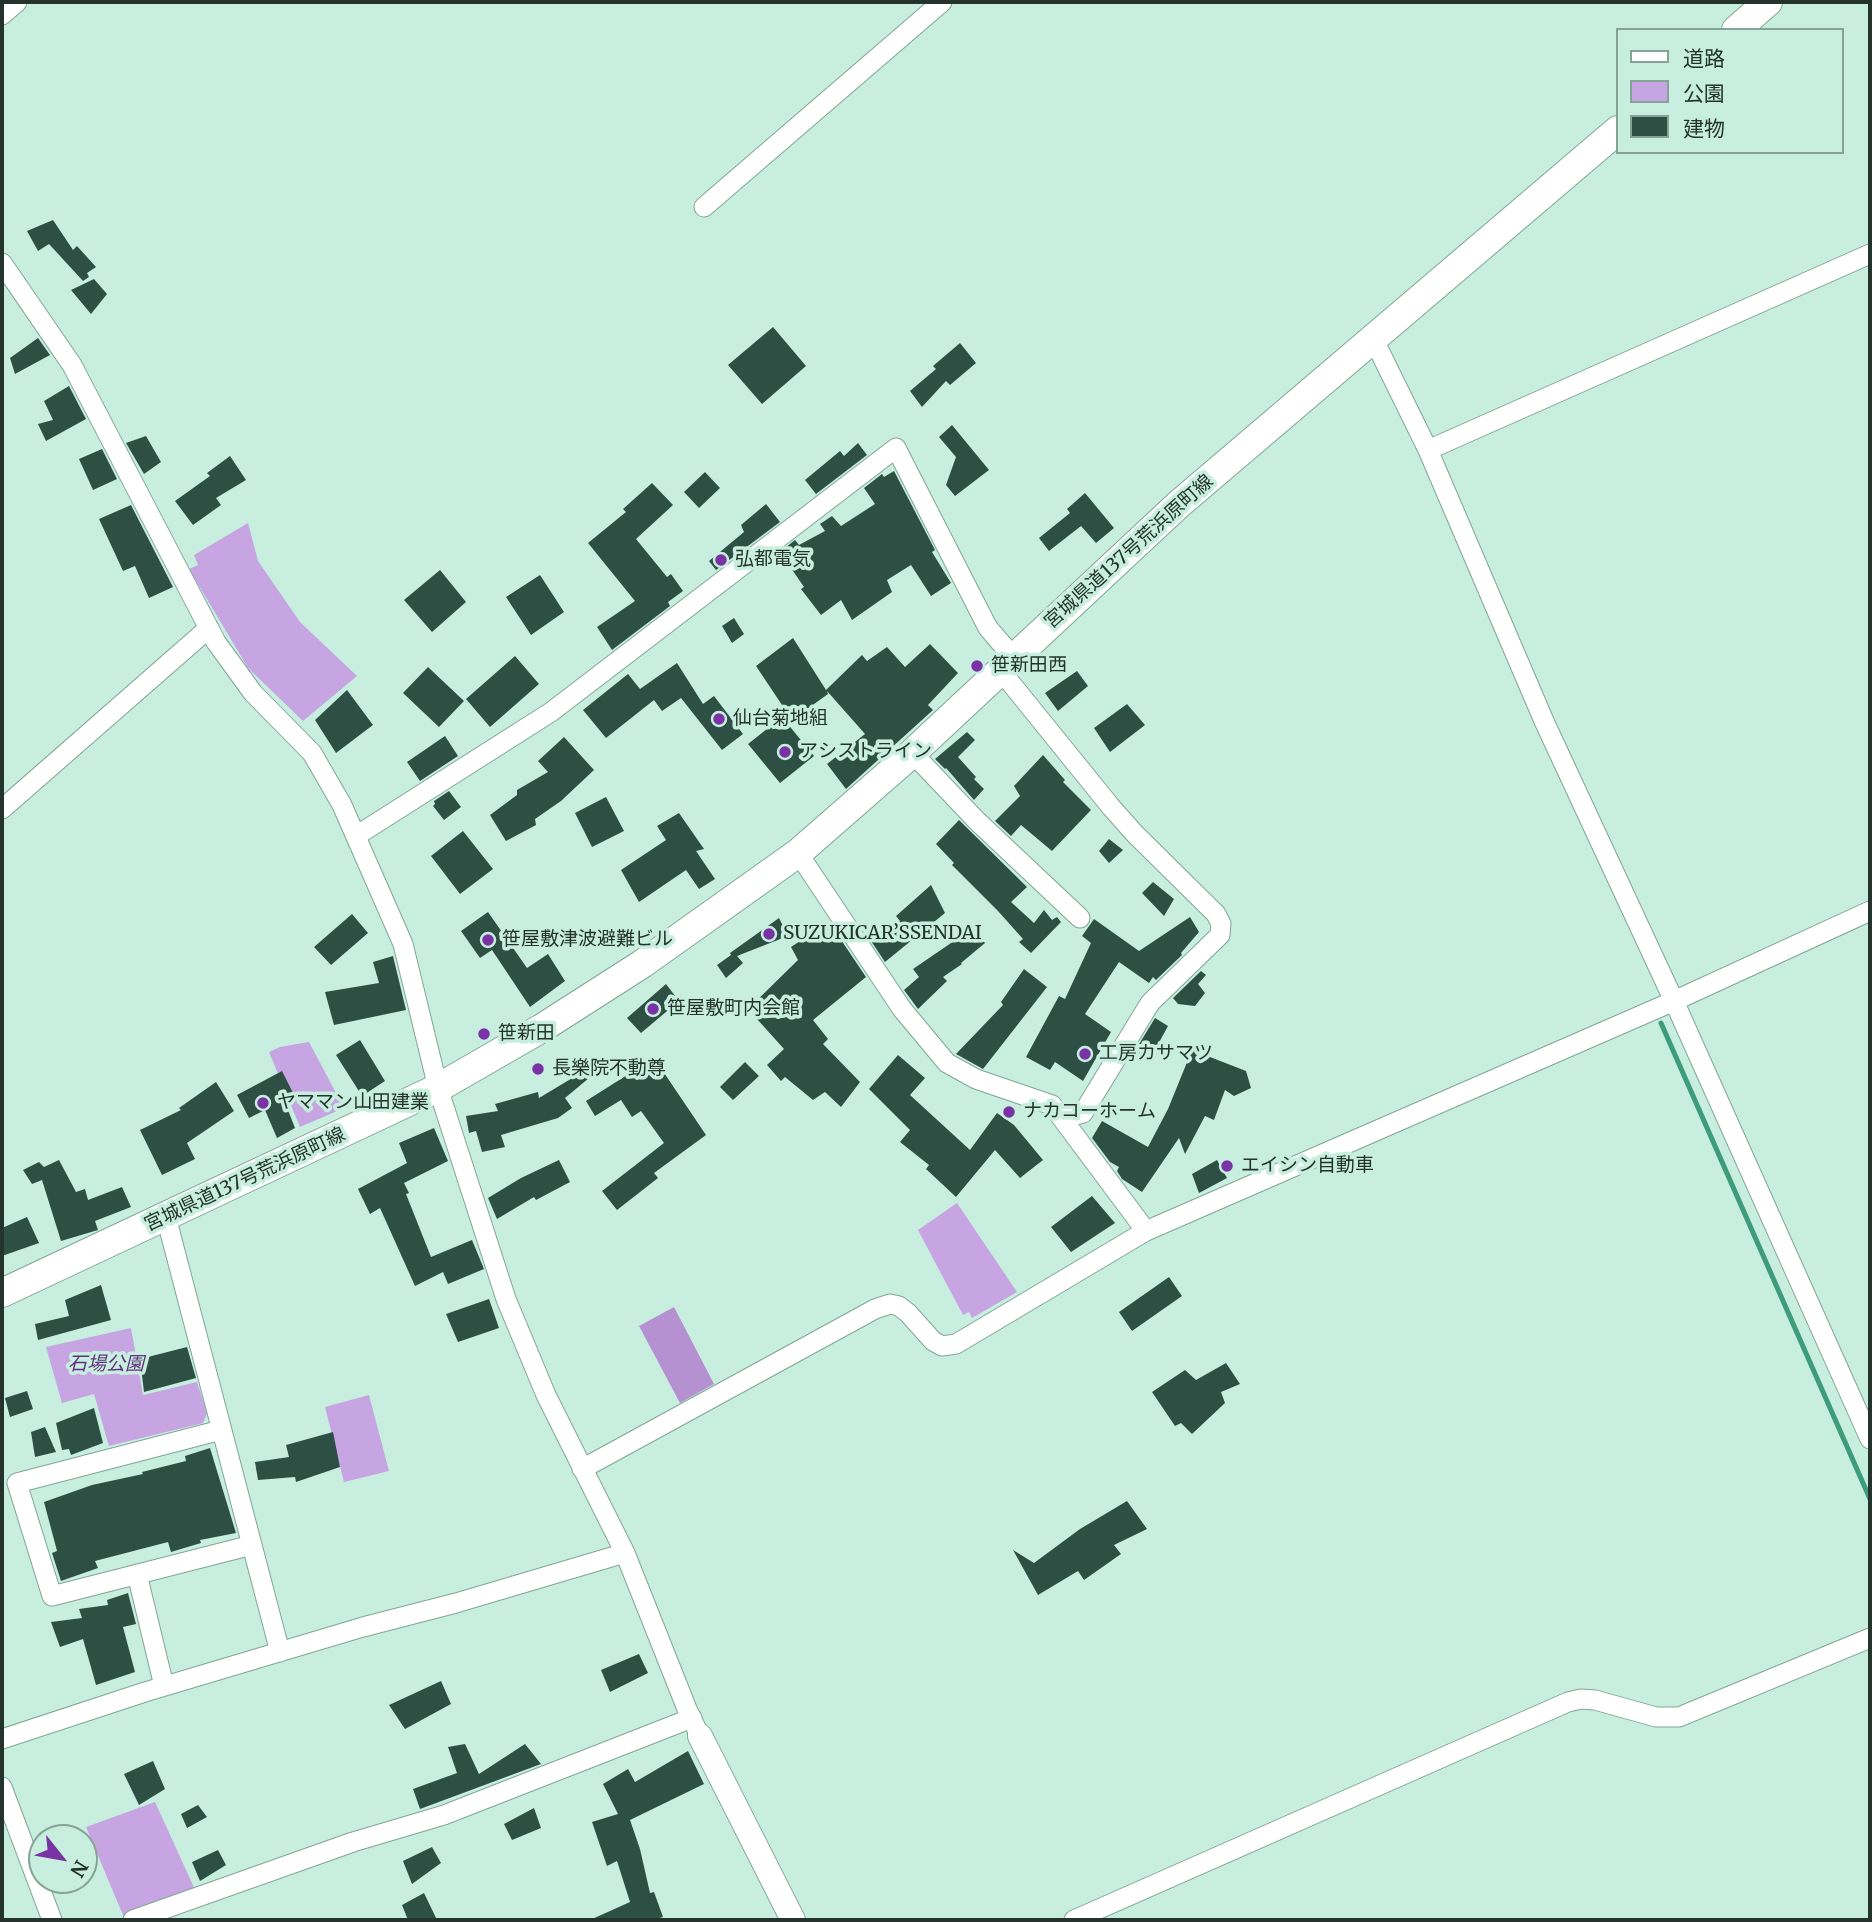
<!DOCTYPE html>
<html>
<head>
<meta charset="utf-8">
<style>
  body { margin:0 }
  #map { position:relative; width:1872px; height:1922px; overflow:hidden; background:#c8eedf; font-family:Merriweather,"Noto Sans JP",serif }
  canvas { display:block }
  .frame { position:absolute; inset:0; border:4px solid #24332d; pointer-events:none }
  .legend { position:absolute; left:1616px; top:28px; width:228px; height:126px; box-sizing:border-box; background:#c8eedf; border:2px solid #86a398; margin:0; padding:9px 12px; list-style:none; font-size:21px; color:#24332d }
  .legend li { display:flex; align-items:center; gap:14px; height:35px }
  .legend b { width:35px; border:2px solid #86a398 }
  .north { position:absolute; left:28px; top:1824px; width:70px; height:70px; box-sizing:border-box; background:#c8eedf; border:2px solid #86a398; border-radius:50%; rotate:121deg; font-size:19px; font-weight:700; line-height:28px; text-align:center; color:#24332d }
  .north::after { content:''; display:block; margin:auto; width:24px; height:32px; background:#7a33a5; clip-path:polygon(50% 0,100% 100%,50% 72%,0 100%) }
</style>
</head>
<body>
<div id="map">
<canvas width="1872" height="1922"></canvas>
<div class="frame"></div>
<ul class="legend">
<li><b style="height:9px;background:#fff"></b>道路</li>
<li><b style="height:19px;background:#c7a5e2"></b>公園</li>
<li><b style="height:19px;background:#2e5044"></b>建物</li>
</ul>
<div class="north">N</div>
</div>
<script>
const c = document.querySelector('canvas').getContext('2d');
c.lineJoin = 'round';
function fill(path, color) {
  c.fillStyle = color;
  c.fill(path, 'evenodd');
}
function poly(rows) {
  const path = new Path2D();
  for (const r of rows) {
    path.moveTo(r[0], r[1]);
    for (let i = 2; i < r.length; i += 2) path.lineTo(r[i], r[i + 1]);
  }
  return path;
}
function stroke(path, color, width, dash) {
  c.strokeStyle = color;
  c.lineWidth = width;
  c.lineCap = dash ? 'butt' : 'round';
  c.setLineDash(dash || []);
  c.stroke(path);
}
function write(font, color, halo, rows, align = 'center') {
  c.font = font + ' Merriweather,"Noto Sans JP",serif';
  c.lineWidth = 7;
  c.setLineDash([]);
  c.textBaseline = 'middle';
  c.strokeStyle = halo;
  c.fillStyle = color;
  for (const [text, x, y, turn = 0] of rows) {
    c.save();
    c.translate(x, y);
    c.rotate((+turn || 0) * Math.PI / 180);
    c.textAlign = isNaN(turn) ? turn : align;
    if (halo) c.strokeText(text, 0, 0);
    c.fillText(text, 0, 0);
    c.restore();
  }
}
fill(poly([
  [248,523,258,561,300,622,357,676,303,721,248,668,189,569,198,565,194,555],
  [309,1042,344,1108,300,1127,269,1052,280,1047],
  [957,1203,1017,1292,972,1318,969,1312,963,1315,918,1230],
  [131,1328,143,1395,197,1382,207,1413,203,1423,109,1446,94,1394,62,1403,46,1347],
  [369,1395,389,1471,344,1482,325,1407],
  [155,1802,197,1894,125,1920,86,1827]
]), '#c7a5e2');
fill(poly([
  [674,1307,714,1384,680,1403,639,1326]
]), '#b591d1');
stroke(poly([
  [1661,1023,1870,1499]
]), '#3e9b7e', 5);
fill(poly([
  [53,220,73,250,77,246,96,267,87,273,89,277,83,281,49,244,38,251,27,231],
  [94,279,107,294,91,314,71,290],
  [773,327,806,366,762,404,728,365],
  [38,338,50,355,15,374,10,358],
  [960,343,976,363,950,385,946,381,922,407,910,391,936,369,933,366],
  [69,386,86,419,46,441,38,424,53,420,44,401],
  [952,425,989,470,955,496,946,485,956,457,939,437],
  [146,436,161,462,144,474,126,443],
  [858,443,867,455,816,494,805,480,840,451,844,456],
  [102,449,117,479,93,490,79,459],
  [230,456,246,480,216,498,221,505,193,525,175,501,210,476,207,473],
  [894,471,935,550,932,552,951,583,931,596,911,565,887,580,892,592,852,620,841,600,821,615,801,589,804,587,780,552,795,540,799,545,825,531,820,524,832,516,841,526,875,504,864,488,882,474,884,477],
  [705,472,720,488,699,508,684,492],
  [652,483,673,505,636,539,667,577,671,574,683,591,668,602,670,606,612,650,597,627,635,601,588,543,626,512,623,509],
  [1085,493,1114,528,1096,543,1081,526,1049,551,1039,538,1070,513,1067,509],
  [766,504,780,522,716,570,709,561,744,532,741,525],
  [131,505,173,587,149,598,135,566,123,571,99,519],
  [440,570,466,602,432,632,404,600],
  [540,575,564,612,531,635,506,597],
  [734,618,744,634,732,643,722,626],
  [793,638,826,690,862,655,867,661,887,647,905,667,930,644,958,673,928,705,933,710,846,789,827,764,865,734,827,691,828,694,792,720,756,666],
  [515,656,539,684,490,727,466,699],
  [677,663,703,704,714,696,743,734,722,750,681,698,662,711,654,700,606,738,583,710,628,674,640,689],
  [428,667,464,701,439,727,403,693],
  [1077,671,1088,686,1058,711,1045,693],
  [347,690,373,725,336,753,315,720],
  [1127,704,1145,725,1110,752,1094,728],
  [782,717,814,756,780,783,748,744],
  [967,732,975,740,958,757,976,777,974,779,984,789,974,800,946,768,945,769,935,759],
  [445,736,458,756,420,781,407,762],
  [564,737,594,770,561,801,535,819,536,825,506,841,490,815,517,795,517,790,548,772,538,761],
  [1043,755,1065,780,1063,782,1091,810,1052,851,1021,825,1011,836,995,821,1020,796,1014,786],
  [449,791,461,807,444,820,433,806,435,804,434,801],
  [606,797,624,831,592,847,575,813],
  [679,813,704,849,696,851,715,879,699,889,686,870,639,902,621,870,666,840,657,826],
  [959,820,1027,887,1011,902,1034,923,1044,910,1052,920,1057,917,1061,922,1031,953,1019,942,1023,939,998,911,952,865,954,863,936,844],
  [463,831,493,869,460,894,431,856],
  [1109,839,1123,850,1109,863,1099,851],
  [1153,882,1174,899,1164,916,1142,893],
  [931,885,945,913,885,962,871,941,900,921,896,916],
  [488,912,527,968,548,954,565,981,530,1007,492,950,480,958,461,931],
  [352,914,368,933,331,965,314,947],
  [1190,917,1199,932,1181,953,1182,955,1156,980,1153,977,1149,983,1119,962,1085,1014,1111,1032,1083,1081,1055,1062,1050,1070,1026,1057,1059,996,1065,999,1091,943,1082,936,1094,919,1139,951],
  [779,918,788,936,737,956,743,963,726,978,717,965,731,955,730,953],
  [829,922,866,977,813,1020,828,1039,823,1044,860,1082,841,1107,825,1092,813,1100,785,1077,781,1081,767,1065,784,1049,748,1009,798,960,791,947],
  [973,928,985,943,961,963,962,964,943,977,947,981,918,1009,904,990,919,977,913,969],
  [393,956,406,1010,334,1025,325,992,379,983,373,962],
  [1024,969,1047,987,983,1069,956,1054,1003,1005,1001,1002],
  [1201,971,1206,975,1198,984,1205,993,1195,1006,1178,1004,1173,998],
  [666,984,679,1001,641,1033,627,1018],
  [1155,1018,1168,1026,1149,1061,1133,1054],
  [360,1040,385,1081,362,1096,336,1055],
  [1192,1050,1246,1071,1251,1088,1234,1096,1225,1090,1214,1120,1205,1116,1185,1154,1179,1138,1142,1192,1122,1179,1117,1171,1119,1167,1110,1162,1092,1138,1102,1121,1148,1147,1168,1109],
  [898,1055,925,1078,910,1095,970,1150,997,1113,1014,1125,1043,1160,1020,1178,995,1150,956,1197,926,1169,929,1165,900,1142,910,1130,869,1089],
  [654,1058,706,1135,654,1173,658,1178,617,1210,602,1191,664,1143,641,1111,632,1117,621,1100,595,1116,586,1101],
  [745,1062,759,1076,733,1100,720,1087],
  [282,1071,294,1095,284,1100,295,1128,277,1138,265,1110,249,1118,237,1095],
  [584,1071,589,1078,565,1098,572,1108,558,1118,501,1135,505,1147,482,1152,476,1131,469,1133,466,1116,498,1111,495,1104,538,1092,539,1098],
  [216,1082,234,1111,187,1143,195,1159,162,1175,140,1130,181,1110,179,1108],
  [434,1128,448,1161,404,1183,409,1193,406,1194,431,1257,472,1240,484,1269,448,1284,443,1272,415,1286,380,1208,370,1214,358,1189,407,1163,399,1143],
  [59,1160,76,1192,85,1189,88,1200,122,1187,131,1207,95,1221,98,1230,61,1241,42,1180,32,1184,23,1170,39,1162,44,1167],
  [559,1160,570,1182,536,1200,534,1197,497,1219,488,1198,521,1178],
  [1217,1160,1227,1178,1199,1193,1192,1174],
  [1092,1196,1115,1223,1071,1252,1051,1227],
  [27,1217,39,1243,2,1256,2,1228],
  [1169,1277,1182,1296,1132,1331,1119,1312],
  [101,1285,111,1320,38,1340,35,1324,69,1316,65,1300],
  [489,1299,499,1328,458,1342,446,1314],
  [187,1347,196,1378,144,1392,140,1359],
  [1226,1363,1240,1384,1221,1392,1225,1403,1192,1434,1181,1423,1175,1426,1152,1392,1185,1370,1196,1380],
  [27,1391,33,1409,10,1417,5,1398],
  [94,1408,103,1443,71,1455,69,1449,62,1450,56,1423],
  [45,1427,56,1452,35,1457,31,1432],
  [333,1432,340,1467,296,1482,295,1477,258,1480,255,1462,289,1457,286,1445],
  [210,1448,236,1533,200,1540,201,1543,171,1552,168,1542,95,1561,98,1568,61,1581,52,1553,57,1551,44,1502,92,1485,143,1474,142,1472,186,1461,185,1456],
  [1127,1501,1147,1529,1114,1545,1121,1554,1084,1580,1078,1571,1038,1595,1013,1550,1034,1563,1080,1529],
  [128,1593,136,1624,123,1627,135,1672,96,1685,83,1639,60,1647,51,1622,82,1618,79,1609,108,1605,107,1600],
  [639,1654,648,1673,610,1692,601,1670],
  [441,1681,451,1704,405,1729,389,1705],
  [465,1744,479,1774,525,1744,541,1764,420,1809,413,1789,457,1773,448,1747],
  [688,1751,704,1784,630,1820,640,1849,650,1893,654,1892,663,1917,652,1920,590,1920,630,1902,617,1861,607,1866,592,1822,618,1814,603,1784,628,1769,635,1782],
  [153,1761,165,1789,139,1805,124,1774],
  [198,1805,207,1817,187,1828,181,1814],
  [534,1808,541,1828,512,1840,504,1824],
  [432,1847,441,1863,412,1884,403,1861],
  [218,1850,226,1865,200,1881,192,1862],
  [424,1893,437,1920,408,1920,402,1905]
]), '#2e5044');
const minor = poly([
  [2,15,17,2],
  [704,207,942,2],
  [2,263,72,365,216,642,253,693,312,753,342,805,403,944,438,1088,506,1299,546,1395,625,1553,687,1709,700,1736],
  [1374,340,1428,450,1544,721,1674,1001,1870,1439],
  [1428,450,1870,254],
  [1001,671,1111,807,1135,834,1216,914,1221,924,1220,935,1150,1003,1083,1113,1064,1118],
  [920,761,977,821,1080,918],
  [2,809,209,628],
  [356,836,551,712,896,448,988,628,1014,658],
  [798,853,902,1009,947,1063,976,1079,1052,1105,1146,1231],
  [166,1217,280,1652],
  [221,1430,17,1483,52,1596,252,1545],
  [582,1469,875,1309,890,1304,899,1306,908,1313,933,1341,942,1346,956,1344,1146,1231,1674,1001,1870,911],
  [137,1574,164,1686],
  [2,1739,145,1692,363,1627,456,1603,625,1553],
  [2,1787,52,1920],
  [133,1920,353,1842,444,1815,692,1718],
  [1074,1920,1568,1702,1581,1699,1595,1700,1656,1717,1679,1717,1870,1638]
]);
const tertiary = poly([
  [700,1736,793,1920]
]);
const secondary = poly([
  [1736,30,1768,2],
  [2,1293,438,1088,542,1028,642,964,798,853,909,756,1179,504,1618,130]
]);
stroke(minor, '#81a597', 21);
stroke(tertiary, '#81a597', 26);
stroke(secondary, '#81a597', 30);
stroke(minor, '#fff', 19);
stroke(tertiary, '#fff', 24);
stroke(secondary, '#fff', 28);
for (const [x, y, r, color] of [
  [721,560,7,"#7a33a5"],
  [977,666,7,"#7a33a5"],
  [719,719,7,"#7a33a5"],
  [785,752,7,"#7a33a5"],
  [769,934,7,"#7a33a5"],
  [488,940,7,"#7a33a5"],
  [653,1009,7,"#7a33a5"],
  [484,1034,7,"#7a33a5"],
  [1085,1054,7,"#7a33a5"],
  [538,1069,7,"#7a33a5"],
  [263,1103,7,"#7a33a5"],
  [1009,1112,7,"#7a33a5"],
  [1227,1166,7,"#7a33a5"]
]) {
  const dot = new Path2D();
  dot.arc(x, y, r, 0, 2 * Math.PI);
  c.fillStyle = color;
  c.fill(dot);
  stroke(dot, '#c8eedf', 2.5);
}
write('19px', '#24332d', '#c8eedf', [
  ["宮城県道137号荒浜原町線",1129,552,-42],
  ["宮城県道137号荒浜原町線",245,1180,-25]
]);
write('19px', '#24332d', '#c8eedf', [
  ["弘都電気",735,560],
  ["笹新田西",991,666],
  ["仙台菊地組",733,719],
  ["アシストライン",799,752],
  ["SUZUKICAR’SSENDAI",783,934],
  ["笹屋敷津波避難ビル",502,940],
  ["笹屋敷町内会館",667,1009],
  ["笹新田",498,1034],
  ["工房カサマツ",1099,1054],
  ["長樂院不動尊",552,1069],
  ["ヤママン山田建業",277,1103],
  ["ナカコーホーム",1023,1112],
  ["エイシン自動車",1241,1166]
], 'left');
write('italic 19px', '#60317e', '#c8eedf', [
  ["石場公園",106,1365]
]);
</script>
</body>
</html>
